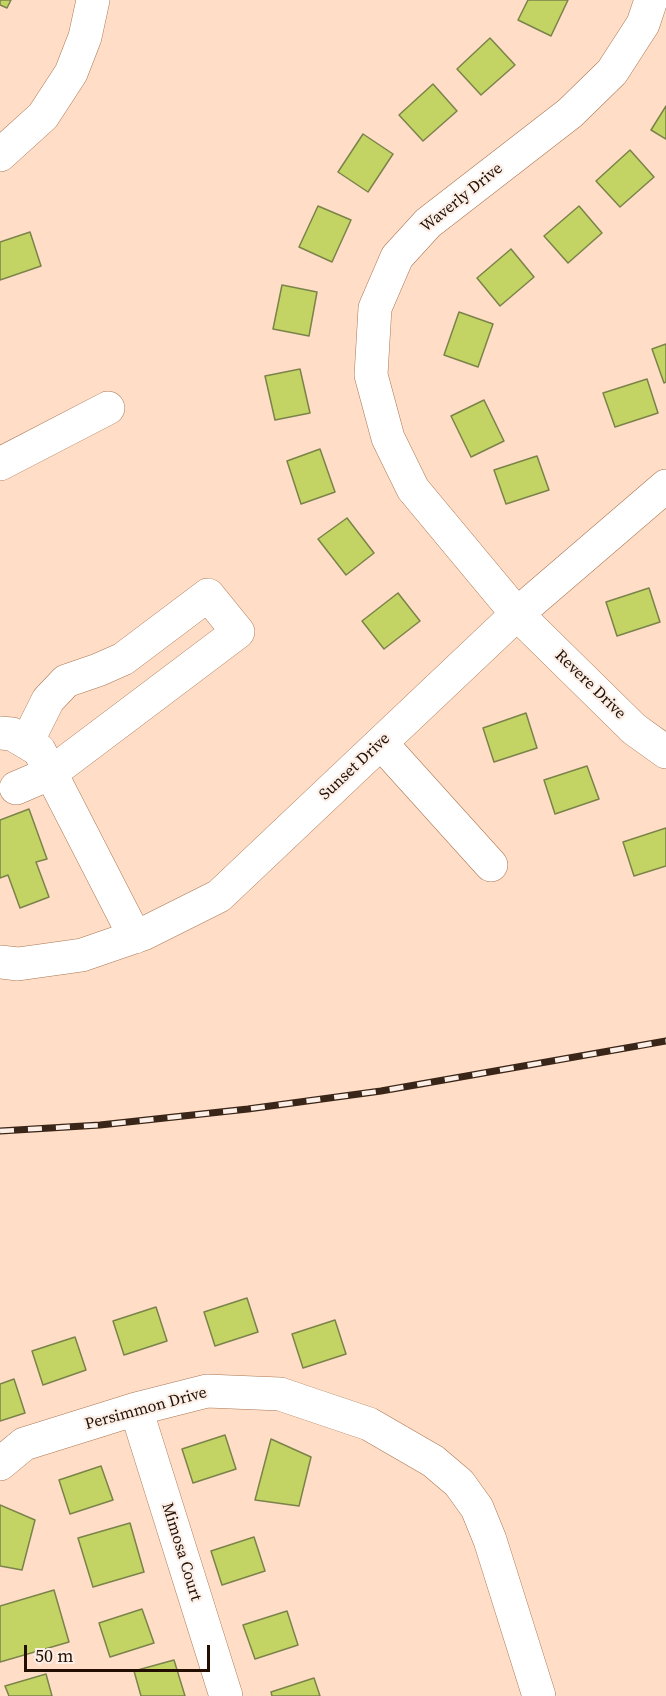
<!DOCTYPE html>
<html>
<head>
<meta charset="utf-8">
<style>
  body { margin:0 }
  #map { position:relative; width:666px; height:1696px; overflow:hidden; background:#ffddc6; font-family:"Source Serif 4",serif }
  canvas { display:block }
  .scale { position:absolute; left:24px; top:1645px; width:186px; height:27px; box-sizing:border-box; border:3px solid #220f02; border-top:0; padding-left:8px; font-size:18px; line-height:21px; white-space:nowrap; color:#220f02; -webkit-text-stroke:4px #fbefe8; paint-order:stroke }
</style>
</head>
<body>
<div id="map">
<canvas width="666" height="1696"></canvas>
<div class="scale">50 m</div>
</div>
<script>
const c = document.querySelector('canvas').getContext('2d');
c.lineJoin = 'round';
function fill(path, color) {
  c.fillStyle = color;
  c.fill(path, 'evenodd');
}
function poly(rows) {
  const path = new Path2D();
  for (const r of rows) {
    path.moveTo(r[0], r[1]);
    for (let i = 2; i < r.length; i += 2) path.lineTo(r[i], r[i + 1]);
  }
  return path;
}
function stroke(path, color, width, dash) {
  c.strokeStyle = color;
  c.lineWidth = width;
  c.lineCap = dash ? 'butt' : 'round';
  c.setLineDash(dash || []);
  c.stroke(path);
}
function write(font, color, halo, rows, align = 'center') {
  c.font = font + ' "Source Serif 4",serif';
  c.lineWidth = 4.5;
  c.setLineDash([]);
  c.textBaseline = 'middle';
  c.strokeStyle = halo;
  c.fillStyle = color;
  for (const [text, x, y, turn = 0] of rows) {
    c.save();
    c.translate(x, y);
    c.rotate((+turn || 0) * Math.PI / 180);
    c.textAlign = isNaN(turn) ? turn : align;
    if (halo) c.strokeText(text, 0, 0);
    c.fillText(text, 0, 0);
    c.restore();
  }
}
const building = poly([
  [0,0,11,0,7,8,0,5,0,0],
  [528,0,568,0,551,36,518,20,528,0],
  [490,38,515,65,481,95,457,69,490,38],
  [433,84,457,111,423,141,399,115,433,84],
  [666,106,666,139,651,130,666,106],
  [363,134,393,154,368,192,338,172,363,134],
  [630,150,654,177,620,207,596,181,630,150],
  [318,206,351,220,332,262,299,247,318,206],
  [579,206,602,233,568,263,544,236,579,206],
  [30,232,41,266,0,280,0,242,30,232],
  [511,249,534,277,500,306,477,278,511,249],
  [282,285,317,292,309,336,273,329,282,285],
  [459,312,493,324,478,367,444,355,459,312],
  [666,344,666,382,664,383,652,349,666,344],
  [300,369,310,413,275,420,265,376,300,369],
  [647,379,658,413,615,427,603,393,647,379],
  [484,400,504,441,471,457,451,416,484,400],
  [320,449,335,492,301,504,287,461,320,449],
  [537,456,549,490,506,504,494,470,537,456],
  [347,518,374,553,346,575,318,539,347,518],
  [649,588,660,622,617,636,606,602,649,588],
  [398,593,420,621,384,649,362,621,398,593],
  [526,713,537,748,494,762,483,728,526,713],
  [587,766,599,799,555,814,544,780,587,766],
  [29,809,47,859,36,862,49,897,20,908,8,875,0,878,0,820,29,809],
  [666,828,666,866,634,876,623,842,666,828],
  [247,1298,258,1332,215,1346,204,1312,247,1298],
  [156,1307,167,1341,124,1355,113,1321,156,1307],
  [335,1320,346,1354,303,1368,292,1334,335,1320],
  [75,1337,86,1370,43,1385,32,1351,75,1337],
  [14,1379,25,1413,0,1421,0,1384,14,1379],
  [225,1435,236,1469,193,1483,182,1449,225,1435],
  [271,1439,311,1457,299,1506,255,1500,271,1439],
  [101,1466,113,1500,70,1514,59,1480,101,1466],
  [0,1505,35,1520,22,1570,0,1566,0,1505],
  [130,1523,144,1572,93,1587,78,1538,130,1523],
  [254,1537,265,1571,222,1585,211,1551,254,1537],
  [54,1590,69,1642,0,1662,0,1606,54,1590],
  [142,1609,154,1643,110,1657,99,1623,142,1609],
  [287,1611,298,1645,255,1659,243,1625,287,1611],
  [174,1660,185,1696,141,1696,134,1671,174,1660],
  [46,1674,52,1696,9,1696,5,1686,46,1674],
  [314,1678,320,1696,272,1696,271,1692,314,1678]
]);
fill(building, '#c4d464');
stroke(building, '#7a834a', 1.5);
const minor = poly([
  [651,0,643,24,612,72,570,113,428,223,397,257,375,308,371,375,388,438,413,489,517,614,634,729,666,752],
  [0,155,43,116,71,73,85,37,93,0],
  [0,464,108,408],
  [0,733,12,734,39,750,135,937],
  [381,743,491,865],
  [16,788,51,773,238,632,208,595,123,659,98,670,66,681,48,700,27,742],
  [0,962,18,964,82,955,143,934,219,896,517,614,666,486],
  [136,1409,226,1696],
  [0,1464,24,1444,136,1409,207,1391,280,1394,369,1424,433,1461,459,1483,477,1508,490,1540,539,1696]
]);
stroke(minor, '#a97753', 34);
stroke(minor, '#fff', 33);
const rail = poly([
  [0,1131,100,1125,248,1109,381,1091,666,1041]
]);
stroke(rail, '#3a2618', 7);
stroke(rail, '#fbefe8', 4.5, [14]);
write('16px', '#220f02', '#fbefe8', [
  ["Waverly Drive",462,198,-39],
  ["Revere Drive",590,685,44],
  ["Sunset Drive",355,767,-43],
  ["Persimmon Drive",146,1409,-15],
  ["Mimosa Court",181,1552,73]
]);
</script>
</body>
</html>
